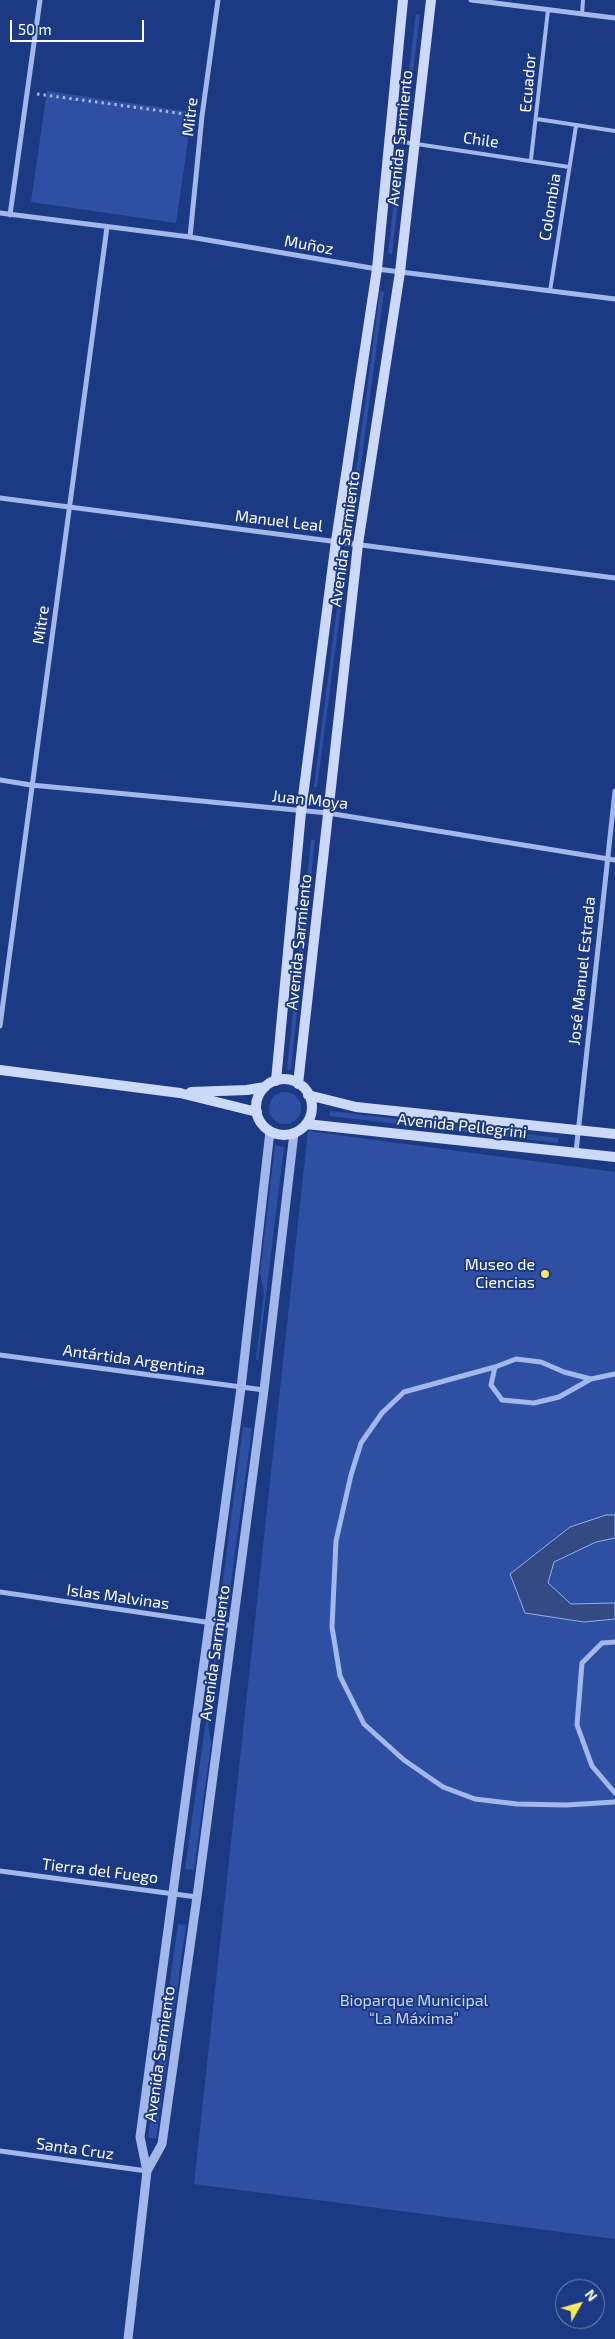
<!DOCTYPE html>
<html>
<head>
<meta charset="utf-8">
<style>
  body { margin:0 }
  #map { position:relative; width:615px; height:2339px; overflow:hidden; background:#1c3983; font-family:"Exo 2",sans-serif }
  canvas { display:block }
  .north { position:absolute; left:555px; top:2279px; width:50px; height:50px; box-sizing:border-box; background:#1c3983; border:1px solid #7788b5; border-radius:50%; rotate:52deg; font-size:14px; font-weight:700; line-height:20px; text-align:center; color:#fff }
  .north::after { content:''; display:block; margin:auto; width:18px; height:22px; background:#fbe65f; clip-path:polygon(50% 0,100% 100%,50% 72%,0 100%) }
  .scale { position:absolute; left:10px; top:20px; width:134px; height:22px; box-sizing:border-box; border:2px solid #fff; border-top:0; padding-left:6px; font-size:15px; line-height:18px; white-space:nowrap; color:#fff; -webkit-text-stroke:4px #1c3983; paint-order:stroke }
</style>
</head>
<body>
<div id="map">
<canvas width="615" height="2339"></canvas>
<div class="north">N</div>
<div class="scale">50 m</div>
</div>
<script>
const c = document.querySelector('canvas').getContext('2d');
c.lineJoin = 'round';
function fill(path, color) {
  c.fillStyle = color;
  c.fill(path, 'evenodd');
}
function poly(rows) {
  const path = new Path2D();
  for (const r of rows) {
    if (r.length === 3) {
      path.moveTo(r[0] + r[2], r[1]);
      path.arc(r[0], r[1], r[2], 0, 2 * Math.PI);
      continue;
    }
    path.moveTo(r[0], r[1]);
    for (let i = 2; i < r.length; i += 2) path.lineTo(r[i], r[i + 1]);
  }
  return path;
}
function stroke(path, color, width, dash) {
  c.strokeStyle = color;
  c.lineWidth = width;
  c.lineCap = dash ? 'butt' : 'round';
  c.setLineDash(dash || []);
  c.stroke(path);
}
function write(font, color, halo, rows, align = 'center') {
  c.font = font + ' "Exo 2",sans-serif';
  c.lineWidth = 4;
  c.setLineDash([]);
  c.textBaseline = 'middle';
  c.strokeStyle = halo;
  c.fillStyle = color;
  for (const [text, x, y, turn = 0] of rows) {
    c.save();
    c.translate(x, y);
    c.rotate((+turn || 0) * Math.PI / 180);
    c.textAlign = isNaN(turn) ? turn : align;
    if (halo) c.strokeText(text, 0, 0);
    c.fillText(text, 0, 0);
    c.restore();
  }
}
fill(poly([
  [416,14,420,15,407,119,403,118],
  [47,91,192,112,176,223,31,202],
  [399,158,403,159,392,254,388,253],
  [380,291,384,292,355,509,351,509],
  [342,569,346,569,317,787,314,787],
  [311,840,315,840,291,1070,287,1069],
  [285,1108,16],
  [330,1111,559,1138,558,1143,330,1116],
  [308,1131,615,1172,615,2239,194,2184],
  [275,1145,284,1147,258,1360,256,1360,264,1293,260,1273],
  [243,1427,252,1428,229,1597,221,1595],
  [215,1656,217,1656,208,1723,211,1743,194,1870,185,1869],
  [178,1924,186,1925,156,2139,148,2137]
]), '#2f50a2');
const water = poly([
  [606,1515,615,1515,615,1538,596,1542,554,1562,548,1583,571,1604,615,1603,615,1619,584,1622,525,1613,510,1574,570,1527,606,1515]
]);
fill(water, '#344a82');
stroke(water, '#95b0ec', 1);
stroke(poly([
  [37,94,192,115]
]), '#a2b7ea', 3, [2.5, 4]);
stroke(poly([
  [582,14,583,0],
  [537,119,615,131],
  [390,140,569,167],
  [531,159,548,10],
  [550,291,576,126]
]), '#a2b7ea', 4);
stroke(poly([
  [471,0,615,18],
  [0,213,190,237,377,269,615,299],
  [10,215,40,0],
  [190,237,202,116,218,0],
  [0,498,615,578],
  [0,780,31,785,328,813,615,860],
  [0,1026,107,227],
  [576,1152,615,791],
  [0,1355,264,1390],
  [495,1367,404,1392,382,1413,361,1443,351,1475,336,1541,332,1627,340,1676,364,1724,404,1760,443,1787,475,1799,517,1804,566,1805,615,1802],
  [591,1379,564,1372,541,1362,516,1359,495,1367,491,1385,502,1400,534,1403,559,1397,591,1379,615,1374],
  [0,1592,233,1626],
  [615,1642,602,1643,582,1663,577,1725,592,1766,615,1793],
  [0,1871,197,1897],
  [0,2151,147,2171]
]), '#a2b7ea', 5);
stroke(poly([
  [147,2171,162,2144,197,1897,264,1390,294,1133],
  [128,2339,147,2171,140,2137,241,1388,270,1131]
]), '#a2b7ea', 9);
stroke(poly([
  [0,1070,180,1093,257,1112],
  [284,1107,28],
  [276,1081,301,812,336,541,377,269,403,0],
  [298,1084,358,544,400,272,431,0],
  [191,1092,247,1090,265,1087],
  [308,1095,356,1107,615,1134],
  [306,1124,615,1157]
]), '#cdd9f8', 10);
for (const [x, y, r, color] of [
  [545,1274,5,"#fbe65f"]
]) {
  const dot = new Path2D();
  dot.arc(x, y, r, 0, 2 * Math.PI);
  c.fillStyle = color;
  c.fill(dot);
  stroke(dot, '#1c3983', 2);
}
write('16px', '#fff', '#1c3983', [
  ["Ecuador",528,83,-85],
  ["Mitre",190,117,-83],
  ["Avenida Sarmiento",400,138,-84],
  ["Chile",481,140,8],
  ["Colombia",550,207,-81],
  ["Muñoz",309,245,10],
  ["Manuel Leal",279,521,7],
  ["Avenida Sarmiento",345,539,-82],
  ["Mitre",41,625,-82],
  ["Juan Moya",310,800,6],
  ["Avenida Sarmiento",299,942,-84],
  ["José Manuel Estrada",582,971,-84],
  ["Avenida Pellegrini",462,1126,6],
  ["Antártida Argentina",134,1360,8],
  ["Islas Malvinas",118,1597,8],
  ["Avenida Sarmiento",215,1653,-82],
  ["Tierra del Fuego",100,1871,7],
  ["Avenida Sarmiento",160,2054,-82],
  ["Santa Cruz",75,2149,8]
]);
write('16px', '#fff', '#1c3983', [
  ["Museo de",535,1265],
  ["Ciencias",535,1283]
], 'right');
write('16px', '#c6d5f8', '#1c3983', [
  ["Bioparque Municipal",414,2001],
  ["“La Máxima”",414,2019]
]);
</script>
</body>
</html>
